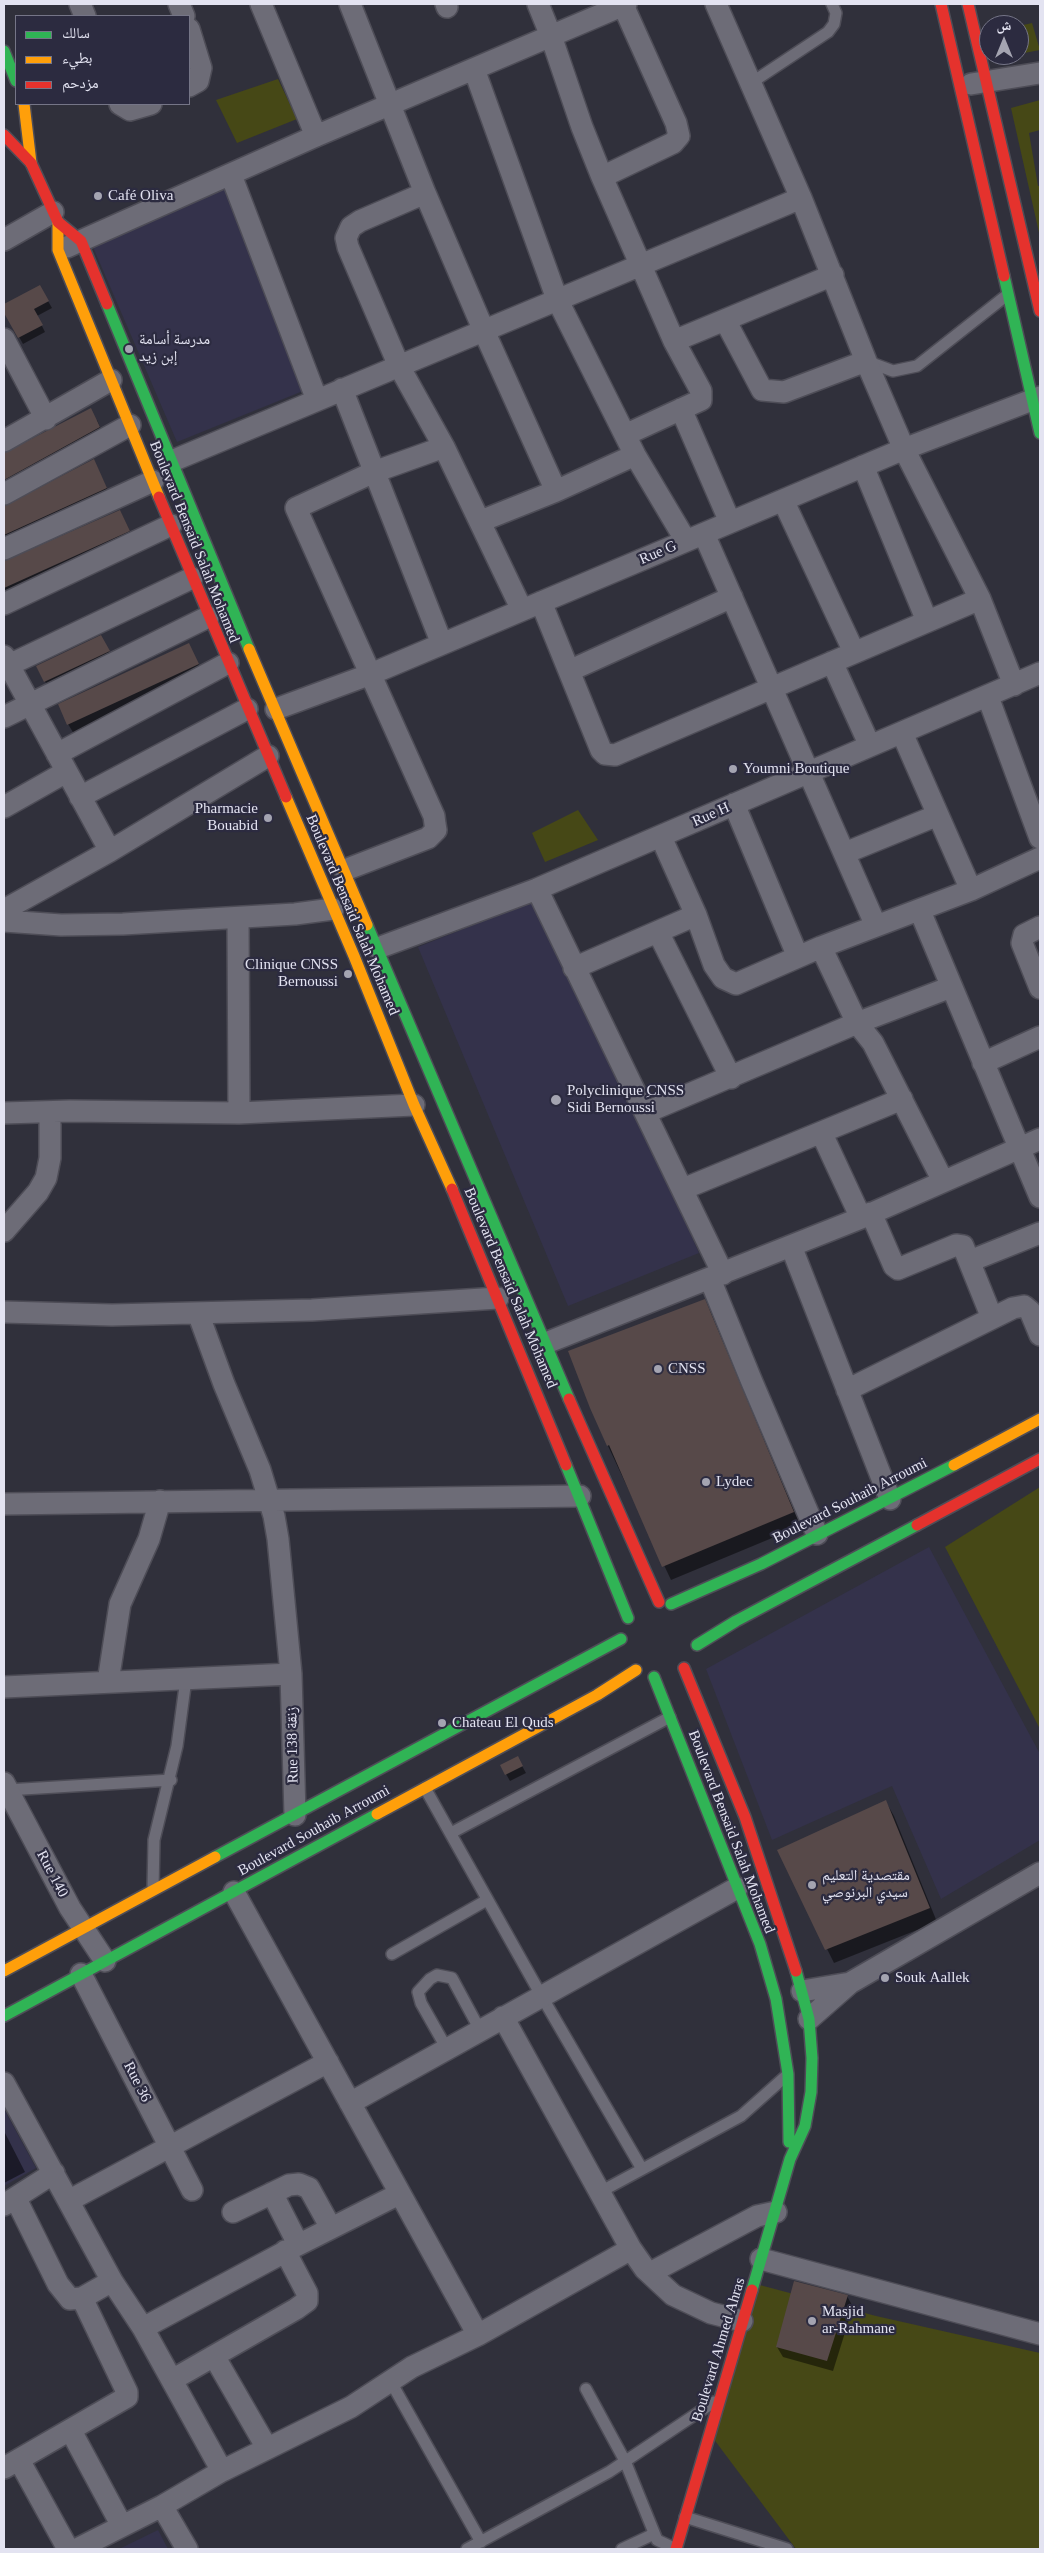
<!DOCTYPE html>
<html>
<head>
<meta charset="utf-8">
<style>
  body { margin:0 }
  #map { position:relative; width:1044px; height:2553px; overflow:hidden; background:#30303b; font-family:"Times New Roman","Noto Naskh Arabic",serif }
  canvas { display:block }
  .frame { position:absolute; inset:0; border:5px solid #e3e3f1; pointer-events:none }
  .legend { position:absolute; left:15px; top:15px; width:175px; height:90px; box-sizing:border-box; background:#2c2b40; border:1px solid #757587; margin:0; padding:6px 9px; list-style:none; font-size:15px; color:#e3e3f1 }
  .legend li { display:flex; align-items:center; gap:10px; height:25px }
  .legend b { width:25px; border:1px solid #757587 }
  .north { position:absolute; left:979px; top:15px; width:50px; height:50px; box-sizing:border-box; background:#2c2b40; border:1px solid #757587; border-radius:50%; rotate:0deg; font-size:14px; font-weight:700; line-height:20px; text-align:center; color:#e3e3f1 }
  .north::after { content:''; display:block; margin:auto; width:18px; height:22px; background:#a4a4b1; clip-path:polygon(50% 0,100% 100%,50% 72%,0 100%) }
</style>
</head>
<body>
<div id="map">
<canvas width="1044" height="2553"></canvas>
<div class="frame"></div>
<ul class="legend">
<li><b style="height:6px;background:#30b455"></b>سالك</li>
<li><b style="height:6px;background:#ff9f0a"></b>بطيء</li>
<li><b style="height:6px;background:#e5322d"></b>مزدحم</li>
</ul>
<div class="north">ش</div>
</div>
<script>
const c = document.querySelector('canvas').getContext('2d');
c.lineJoin = 'round';
function fill(path, color) {
  c.fillStyle = color;
  c.fill(path, 'evenodd');
}
function poly(rows) {
  const path = new Path2D();
  for (const r of rows) {
    path.moveTo(r[0], r[1]);
    for (let i = 2; i < r.length; i += 2) path.lineTo(r[i], r[i + 1]);
  }
  return path;
}
function stroke(path, color, width, dash) {
  c.strokeStyle = color;
  c.lineWidth = width;
  c.lineCap = dash ? 'butt' : 'round';
  c.setLineDash(dash || []);
  c.stroke(path);
}
function write(font, color, halo, rows, align = 'center') {
  c.font = font + ' "Times New Roman","Noto Naskh Arabic",serif';
  c.lineWidth = 4.5;
  c.setLineDash([]);
  c.textBaseline = 'middle';
  c.strokeStyle = halo;
  c.fillStyle = color;
  for (const [text, x, y, turn = 0] of rows) {
    c.save();
    c.translate(x, y);
    c.rotate((+turn || 0) * Math.PI / 180);
    c.textAlign = isNaN(turn) ? turn : align;
    if (halo) c.strokeText(text, 0, 0);
    c.fillText(text, 0, 0);
    c.restore();
  }
}
fill(poly([
  [225,188,303,391,177,442,93,247],
  [539,899,699,1253,568,1306,418,947],
  [929,1547,1040,1754,1040,1840,941,1899,892,1786,772,1840,706,1669],
  [4,2109,36,2168,4,2186],
  [158,2530,168,2549,119,2549]
]), '#34324b');
fill(poly([
  [1032,23,1040,50,1019,54,1019,26],
  [278,79,297,119,237,143,216,100],
  [1040,100,1040,130,1029,133,1038,186,1040,186,1040,237,1011,108],
  [578,810,598,840,545,862,532,833],
  [1040,1487,1040,1729,945,1547],
  [756,2284,876,2316,1040,2353,1040,2549,796,2549,710,2434]
]), '#464816');
fill(poly([
  [40,287,52,308,37,316,45,332,23,344,4,310,4,305],
  [97,420,105,438,4,493,4,455],
  [94,461,112,499,4,549,4,506,10,506],
  [120,511,135,541,4,600,4,561,9,562],
  [107,647,114,662,51,692,37,667],
  [194,655,204,675,74,734,68,724],
  [704,1301,712,1314,801,1526,671,1580,608,1446],
  [521,1764,526,1773,510,1781,506,1774],
  [886,1802,894,1816,937,1922,834,1963,778,1850],
  [4,2131,25,2172,4,2183],
  [847,2296,853,2307,833,2371,783,2357,777,2347]
]), '#0007');
fill(poly([
  [40,285,49,301,34,309,43,325,18,338,4,313,4,304],
  [91,408,100,427,4,480,4,453],
  [94,459,107,488,4,535,4,506],
  [120,510,130,531,4,588,4,561],
  [101,635,110,651,44,682,36,666],
  [189,643,199,664,67,725,58,704],
  [705,1299,794,1512,662,1567,609,1445,607,1446,590,1408,568,1351],
  [518,1756,523,1766,505,1775,500,1765],
  [886,1800,930,1908,825,1950,777,1850],
  [794,2281,848,2295,827,2361,776,2347]
]), '#574949');
const lane = poly([
  [751,83,828,32,834,24,836,13,832,4],
  [866,361,893,371,917,366,1007,295],
  [425,1788,541,1995,642,2169],
  [7,1790,171,1780],
  [451,1833,670,1717],
  [153,1889,154,1840,177,1746,186,1679],
  [392,1954,487,1900],
  [447,2049,421,2003,418,1992,430,1979,437,1975,452,1978,480,2030],
  [600,2192,741,2116,786,2076],
  [391,2382,481,2542],
  [586,2389,625,2461,657,2540,676,2549],
  [685,2517,787,2549],
  [467,2549,609,2472,714,2402],
  [622,2549,654,2534]
]);
const street = poly([
  [80,4,85,16],
  [179,4,184,16],
  [261,4,316,136],
  [350,4,425,193,484,331,556,491,481,521],
  [446,4,447,7],
  [538,4,551,36,582,127,602,177],
  [716,4,801,198,866,361,904,449,980,599,1014,685],
  [623,5,676,123,679,136,673,143,602,177,674,341,701,391,701,400,625,435],
  [189,29,201,68,198,81,189,86],
  [474,69,557,299,635,455,686,541],
  [971,84,1040,73],
  [120,104,130,110,151,104],
  [231,175,317,400],
  [425,193,360,221,351,227,346,238,348,247,399,366,444,447,522,610],
  [4,240,53,212],
  [67,247,316,136,626,4],
  [725,320,762,390,784,392,866,361],
  [4,339,46,419],
  [674,341,833,275],
  [342,389,442,644],
  [681,409,730,522],
  [4,441,111,380],
  [172,461,801,198],
  [863,466,927,621],
  [556,491,635,455],
  [4,494,130,425],
  [783,500,854,652],
  [704,534,876,926],
  [4,549,153,481],
  [541,602,601,750,605,754,615,755,980,599],
  [4,604,171,525],
  [4,656,110,851],
  [832,662,870,746],
  [9,665,192,578],
  [569,671,732,597],
  [988,697,1040,838],
  [276,709,371,674,904,449,1040,397],
  [4,717,208,617],
  [902,733,971,890],
  [57,754,228,663],
  [80,797,247,709],
  [734,804,798,957],
  [4,807,66,772],
  [661,837,696,915,714,965,723,978,736,984,821,947,971,890,1040,858],
  [845,853,938,815],
  [345,870,428,838,436,830,435,824,434,816,296,508,374,472,444,447],
  [537,889,723,1274],
  [4,910,110,851,268,756],
  [920,911,1040,1197],
  [238,918,239,1113],
  [4,921,61,925,123,924,295,914,333,909],
  [1040,927,1024,935,1022,943,1040,988],
  [658,932,731,1078],
  [821,947,857,1023,873,1043,943,1181],
  [378,948,537,889,1040,673],
  [574,968,696,915],
  [983,1063,1040,1037],
  [647,1112,857,1023,951,987],
  [4,1113,70,1111,239,1113,414,1105],
  [822,1134,861,1218],
  [683,1189,902,1099],
  [871,1213,894,1266,898,1269,956,1245,963,1246,992,1318],
  [4,1231,38,1192,46,1178,50,1158,50,1112],
  [791,1246,890,1499],
  [970,1261,1040,1233],
  [710,1279,752,1382,817,1534],
  [4,1312,112,1315,312,1310,498,1298],
  [198,1313,224,1384,260,1470,274,1516,278,1539,291,1674,295,1815],
  [546,1343,861,1218,1040,1139],
  [847,1390,1013,1308,1024,1306,1030,1311,1040,1335],
  [4,1504,580,1496],
  [108,1682,120,1604,149,1539,160,1501],
  [4,1687,291,1674],
  [4,1783,70,1908,105,1961],
  [234,1892,478,2335],
  [81,1974,192,2190],
  [802,1991,850,1983],
  [503,2017,631,2249,645,2269,673,2295,711,2313,742,2321],
  [809,2019,850,1983,1040,1873],
  [4,2083,112,2281,143,2328,222,2471],
  [350,2103,737,1888],
  [272,2193,298,2244],
  [16,2199,58,2284,70,2299,82,2298,112,2281],
  [70,2200,328,2062],
  [4,2205,54,2173],
  [233,2212,289,2185,299,2184,309,2188,331,2228],
  [761,2259,1040,2334],
  [650,2273,757,2216,776,2212],
  [143,2328,294,2247,399,2194],
  [214,2356,267,2448],
  [172,2380,296,2309,307,2301,307,2293,285,2251],
  [71,2431,122,2526],
  [19,2460,68,2549],
  [4,2468,127,2397,127,2392,82,2298],
  [162,2506,187,2549],
  [77,2549,162,2506,222,2471,351,2407,412,2367,478,2335,631,2249]
]);
const fast = poly([
  [4,51,16,81],
  [1004,276,1040,433],
  [107,304,249,649],
  [367,925,569,1399],
  [566,1465,628,1618],
  [671,1604,761,1564,954,1465],
  [697,1645,736,1621,917,1525],
  [654,1677,760,1944,776,1999,788,2074,789,2142],
  [215,1857,621,1639],
  [4,2016,377,1814],
  [752,2290,790,2159,805,2126,811,2092,812,2058,809,2019,796,1971]
]);
const slow = poly([
  [24,104,31,163],
  [58,222,58,250,159,497],
  [249,649,367,925],
  [286,797,354,956,414,1105,452,1189],
  [954,1465,1040,1419],
  [377,1814,597,1695,636,1670],
  [4,1971,215,1857]
]);
const jam = poly([
  [941,4,1004,276],
  [968,4,1040,311],
  [4,135,31,163,58,222,81,241,107,304],
  [159,497,286,797],
  [452,1189,566,1465],
  [569,1399,659,1602],
  [917,1525,1040,1459],
  [684,1668,745,1817,796,1971],
  [676,2549,752,2290]
]);
stroke(lane, '#4e4d57', 14);
stroke(street, '#4e4d57', 24);
stroke(fast, '#4e4d57', 14);
stroke(slow, '#4e4d57', 14);
stroke(jam, '#4e4d57', 14);
stroke(lane, '#6d6c77', 11);
stroke(street, '#6d6c77', 21);
stroke(fast, '#30b455', 11);
stroke(slow, '#ff9f0a', 11);
stroke(jam, '#e5322d', 11);
for (const [x, y, r, color] of [
  [98,196,5,"#a4a4b1"],
  [129,349,5,"#a4a4b1"],
  [733,769,5,"#a4a4b1"],
  [268,818,5,"#a4a4b1"],
  [348,974,5,"#a4a4b1"],
  [556,1100,6,"#a4a4b1"],
  [658,1369,5,"#a4a4b1"],
  [706,1482,5,"#a4a4b1"],
  [442,1723,5,"#a4a4b1"],
  [812,1885,5,"#a4a4b1"],
  [885,1978,5,"#a4a4b1"],
  [812,2321,5,"#a4a4b1"]
]) {
  const dot = new Path2D();
  dot.arc(x, y, r, 0, 2 * Math.PI);
  c.fillStyle = color;
  c.fill(dot);
  stroke(dot, '#2c2b40', 2);
}
write('15px', '#e3e3f1', '#2c2b40', [
  ["Café Oliva",108,196],
  ["مدرسة أسامة",139,340],
  ["إبن زيد",139,357],
  ["Youmni Boutique",743,769],
  ["Pharmacie",258,809,"right"],
  ["Bouabid",258,826,"right"],
  ["Clinique CNSS",338,965,"right"],
  ["Bernoussi",338,982,"right"],
  ["Polyclinique ِCNSS",567,1091],
  ["Sidi Bernoussi",567,1108],
  ["CNSS",668,1369],
  ["Lydec",716,1482],
  ["Chateau El Quds",452,1723],
  ["مقتصدية التعليم",822,1876],
  ["سيدي البرنوصي",822,1893],
  ["Souk Aallek",895,1978],
  ["Masjid",822,2312],
  ["ar-Rahmane",822,2329]
], 'left');
write('15px', '#e3e3f1', '#2c2b40', [
  ["Boulevard Bensaid Salah Mohamed",194,542,68],
  ["Rue G",658,553,-23],
  ["Rue H",711,815,-24],
  ["Boulevard Bensaid Salah Mohamed",352,915,67],
  ["Boulevard Bensaid Salah Mohamed",510,1288,67],
  ["Boulevard Souhaib Arroumi",850,1501,-27],
  ["Rue 138 زنقة",293,1745,-91],
  ["Boulevard Souhaib Arroumi",314,1831,-29],
  ["Boulevard Bensaid Salah Mohamed",731,1832,69],
  ["Rue 140",52,1874,62],
  ["Rue 36",137,2082,63],
  ["Boulevard Ahmed Ahras",719,2350,-73]
]);
</script>
</body>
</html>
